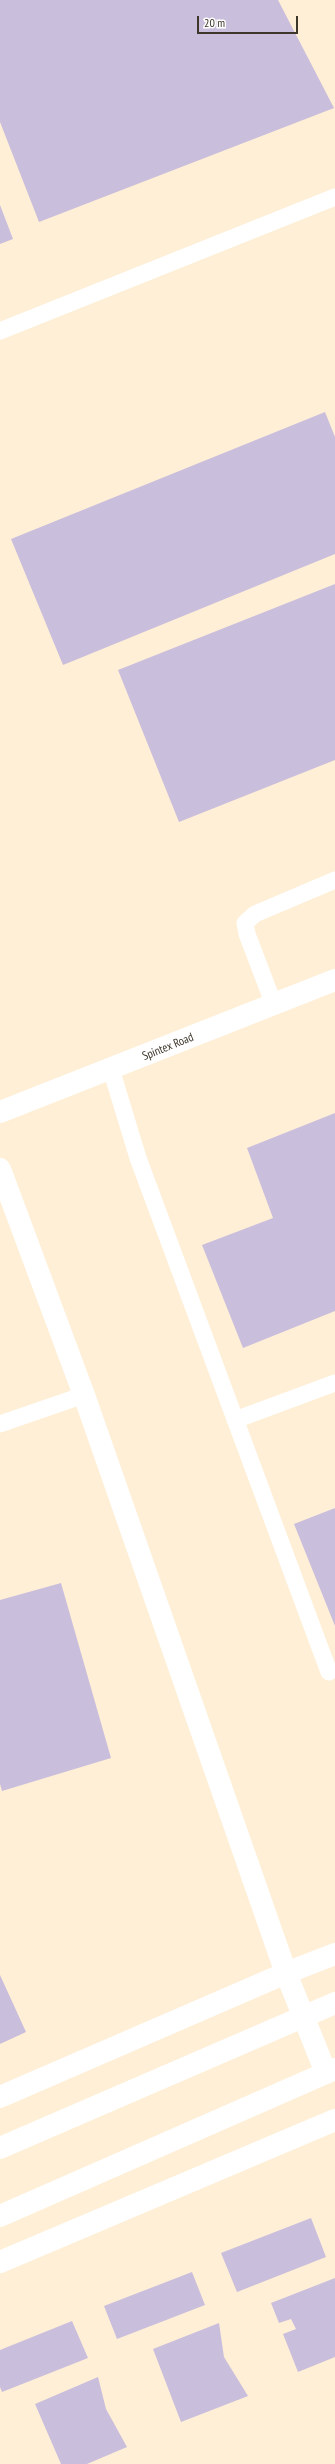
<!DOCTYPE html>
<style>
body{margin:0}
#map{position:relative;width:335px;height:2464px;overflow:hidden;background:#feefd6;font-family:"PT Sans Narrow",sans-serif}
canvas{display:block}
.scale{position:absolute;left:197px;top:16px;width:101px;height:18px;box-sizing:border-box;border:2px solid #3d362a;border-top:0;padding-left:5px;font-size:12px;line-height:14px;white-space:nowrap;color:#3d362a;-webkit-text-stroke:3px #fff;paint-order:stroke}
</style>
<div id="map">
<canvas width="335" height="2464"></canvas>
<div class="scale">20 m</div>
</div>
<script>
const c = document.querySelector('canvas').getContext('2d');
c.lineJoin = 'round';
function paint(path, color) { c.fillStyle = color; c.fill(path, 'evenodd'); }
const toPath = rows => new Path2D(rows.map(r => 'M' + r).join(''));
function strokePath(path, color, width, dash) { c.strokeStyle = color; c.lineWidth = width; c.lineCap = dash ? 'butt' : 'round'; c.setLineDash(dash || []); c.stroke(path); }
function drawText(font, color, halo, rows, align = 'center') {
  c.font = font + ' "PT Sans Narrow",sans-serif'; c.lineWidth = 4; c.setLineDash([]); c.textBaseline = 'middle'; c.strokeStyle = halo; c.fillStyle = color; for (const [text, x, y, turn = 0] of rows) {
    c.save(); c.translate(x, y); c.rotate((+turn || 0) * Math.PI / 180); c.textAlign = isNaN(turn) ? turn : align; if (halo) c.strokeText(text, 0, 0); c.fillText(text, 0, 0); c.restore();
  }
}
paint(toPath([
 [0,0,278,0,334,108,39,222,0,122],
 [0,205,13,239,0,244],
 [325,412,335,437,335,554,63,665,11,539],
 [335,584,335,760,179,822,118,670],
 [335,1113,335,1311,243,1348,202,1245,273,1218,247,1148],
 [335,1508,335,1626,294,1524],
 [61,1583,111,1758,2,1791,0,1784,0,1600],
 [0,1975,26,2032,0,2044],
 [311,2218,326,2257,237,2292,221,2253],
 [192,2272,205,2305,117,2339,104,2306],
 [335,2278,335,2357,298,2372,283,2334,296,2329,291,2319,279,2323,271,2303],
 [72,2321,88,2358,2,2392,0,2387,0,2350],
 [219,2323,224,2357,248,2396,181,2422,153,2349],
 [98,2377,106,2409,127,2447,87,2464,61,2464,35,2404]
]), '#cabedd');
strokePath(toPath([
 [0,331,335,197],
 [274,1005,247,934,245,923,255,914,335,880],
 [111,1069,138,1158,329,1672],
 [235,1420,335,1383],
 [0,1424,84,1395]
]), '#fff', 17);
strokePath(toPath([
 [0,1169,84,1395,286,1973,326,2073],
 [0,2097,286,1973,335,1954],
 [0,2148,335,2003],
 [0,2216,335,2069],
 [0,2262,335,2120]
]), '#fff', 22);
strokePath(toPath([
 [0,1112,335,980]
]), '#fff', 22);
drawText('12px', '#3d362a', '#fff', [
 ["Spintex Road",168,1047,-22]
]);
</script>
